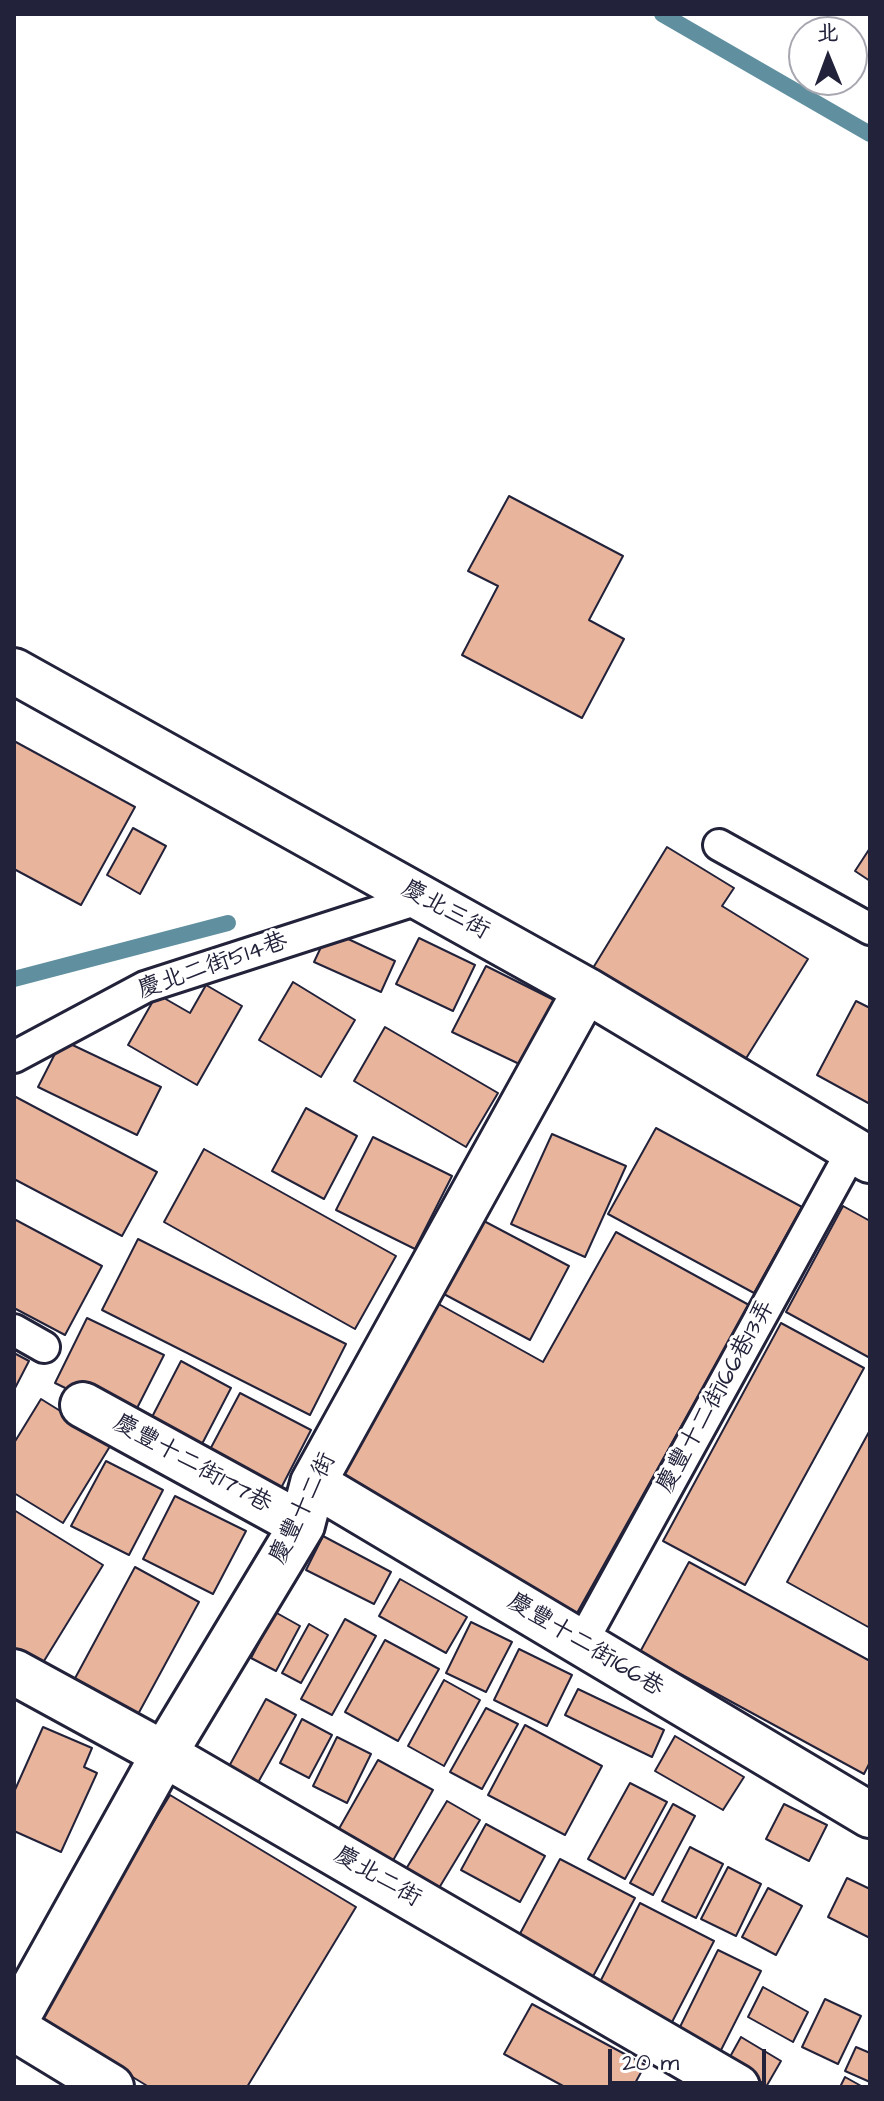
<!DOCTYPE html>
<meta charset="utf-8">
<style>
body{margin:0}
#map{position:relative;width:884px;height:2101px;overflow:hidden;background:#fff;font-family:"Architects Daughter","LXGW WenKai TC",sans-serif}
canvas{display:block}
.frame{position:absolute;inset:0;border:16px solid #22223b;pointer-events:none}
.north{position:absolute;left:788px;top:16px;width:80px;height:80px;box-sizing:border-box;background:#fff;border:2px solid #a7a7b1;border-radius:50%;rotate:359deg;font-size:22px;font-weight:700;line-height:32px;text-align:center;color:#22223b}
.north::after{content:'';display:block;margin:auto;width:28px;height:36px;background:#22223b;clip-path:polygon(50% 0,100% 100%,50% 72%,0 100%)}
.scale{position:absolute;left:608px;top:2049px;width:158px;height:36px;box-sizing:border-box;border:4px solid #22223b;border-top:0;padding-left:10px;font-size:24px;line-height:28px;white-space:nowrap;color:#22223b;-webkit-text-stroke:6px #fff;paint-order:stroke}
</style>
<div id="map">
<canvas width="884" height="2101"></canvas>
<div class="frame"></div>
<div class="north">北</div>
<div class="scale">20 m</div>
</div>
<script>
const c = document.querySelector('canvas').getContext('2d');
c.lineJoin = 'round';
const toPath = rows => new Path2D(rows.map(r => 'M' + r).join(''));
function strokePath(path, color, width, dash) { c.strokeStyle = color; c.lineWidth = width; c.lineCap = dash ? 'butt' : 'round'; c.setLineDash(dash || []); c.stroke(path); }
function paint(path, color) { c.fillStyle = color; c.fill(path, 'evenodd'); }
function drawText(font, color, halo, rows, align = 'center') {
  c.font = font + ' "Architects Daughter","LXGW WenKai TC",sans-serif'; c.lineWidth = 6; c.setLineDash([]); c.textBaseline = 'middle'; c.strokeStyle = halo; c.fillStyle = color; for (const [text, x, y, turn = 0] of rows) {
    c.save(); c.translate(x, y); c.rotate((+turn || 0) * Math.PI / 180); c.textAlign = isNaN(turn) ? turn : align; if (halo) c.strokeText(text, 0, 0); c.fillText(text, 0, 0); c.restore();
  }
}
strokePath(toPath([
 [662,14,870,134],
 [14,979,228,923]
]), '#6090a0', 16);
const building = toPath([
 [509,496,623,556,589,620,624,639,582,718,462,655,498,586,468,571,509,496],
 [14,741,135,807,81,905,14,869,14,741],
 [133,828,166,846,140,894,107,875,133,828],
 [667,847,734,888,722,906,808,959,745,1060,593,968,667,847],
 [870,848,870,881,855,871,870,848],
 [329,930,395,961,381,992,314,962,329,930],
 [419,938,475,965,453,1011,396,984,419,938],
 [486,966,566,1006,534,1071,452,1032,486,966],
 [293,982,355,1020,321,1077,259,1040,293,982],
 [206,985,242,1006,197,1085,128,1045,157,994,190,1013,206,985],
 [856,1001,870,1008,870,1104,817,1075,856,1001],
 [385,1027,498,1093,466,1147,354,1081,385,1027],
 [62,1040,161,1087,137,1135,38,1087,62,1040],
 [14,1096,157,1172,122,1236,14,1179,14,1096],
 [306,1108,357,1136,324,1199,272,1171,306,1108],
 [656,1128,802,1207,754,1293,608,1214,656,1128],
 [552,1134,626,1166,585,1257,511,1224,552,1134],
 [373,1137,452,1176,415,1249,336,1210,373,1137],
 [204,1149,396,1256,355,1329,164,1222,204,1149],
 [843,1206,870,1221,870,1358,786,1312,843,1206],
 [14,1219,102,1266,65,1335,14,1308,14,1219],
 [482,1220,569,1266,530,1340,442,1293,482,1220],
 [616,1232,749,1305,577,1613,335,1480,435,1302,543,1362,616,1232],
 [138,1239,346,1344,310,1415,102,1310,138,1239],
 [87,1318,164,1355,131,1420,55,1383,87,1318],
 [781,1323,864,1368,745,1585,663,1541,781,1323],
 [14,1353,29,1361,14,1390,14,1353],
 [181,1361,231,1388,202,1444,152,1417,181,1361],
 [240,1393,311,1430,278,1494,206,1457,240,1393],
 [41,1399,112,1443,63,1523,14,1493,14,1443,41,1399],
 [870,1430,870,1628,787,1582,870,1430],
 [106,1461,163,1490,129,1555,71,1526,106,1461],
 [175,1496,246,1531,213,1594,143,1559,175,1496],
 [14,1510,103,1565,36,1674,14,1660,14,1510],
 [323,1536,391,1572,374,1604,306,1570,323,1536],
 [689,1562,870,1661,870,1762,864,1774,640,1652,689,1562],
 [135,1567,199,1602,130,1729,66,1695,135,1567],
 [400,1579,467,1617,446,1653,379,1616,400,1579],
 [275,1612,300,1626,276,1671,251,1658,275,1612],
 [345,1619,376,1636,332,1715,301,1699,345,1619],
 [471,1622,512,1642,486,1692,446,1673,471,1622],
 [309,1624,328,1635,301,1683,282,1673,309,1624],
 [385,1640,439,1669,398,1741,345,1712,385,1640],
 [519,1649,572,1675,547,1726,494,1700,519,1649],
 [444,1680,480,1700,444,1766,408,1746,444,1680],
 [578,1689,664,1730,652,1757,565,1715,578,1689],
 [266,1699,296,1715,256,1786,227,1770,266,1699],
 [486,1708,518,1724,482,1789,450,1772,486,1708],
 [302,1719,332,1735,309,1778,280,1763,302,1719],
 [525,1725,602,1766,565,1835,488,1795,525,1725],
 [43,1727,92,1748,84,1767,97,1773,61,1852,14,1831,14,1792,43,1727],
 [675,1736,744,1777,723,1810,655,1771,675,1736],
 [337,1737,371,1754,347,1803,313,1786,337,1737],
 [378,1760,433,1790,391,1864,336,1834,378,1760],
 [630,1783,667,1802,625,1879,588,1859,630,1783],
 [170,1795,356,1907,247,2087,149,2087,34,2017,170,1795],
 [447,1801,480,1820,433,1898,400,1879,447,1801],
 [673,1804,695,1816,653,1895,630,1883,673,1804],
 [784,1804,827,1825,809,1861,766,1839,784,1804],
 [486,1824,545,1856,520,1902,461,1870,486,1824],
 [690,1847,723,1864,696,1918,662,1901,690,1847],
 [560,1859,635,1898,590,1982,515,1943,560,1859],
 [728,1867,761,1884,736,1936,701,1919,728,1867],
 [847,1878,870,1889,870,1938,828,1917,847,1878],
 [768,1888,802,1906,776,1955,742,1937,768,1888],
 [640,1903,714,1941,671,2024,598,1986,640,1903],
 [718,1950,761,1971,717,2058,675,2037,718,1950],
 [763,1987,808,2012,793,2042,748,2017,763,1987],
 [825,1999,861,2016,838,2064,802,2047,825,1999],
 [532,2004,645,2065,633,2087,565,2087,504,2054,532,2004],
 [741,2037,781,2061,766,2087,745,2087,721,2073,741,2037],
 [856,2047,870,2053,870,2082,845,2071,856,2047],
 [845,2077,863,2087,840,2087,845,2077]
]);
paint(building, '#e9b49c');
strokePath(building, '#22223b', 2);
const lane = toPath([
 [719,845,870,929],
 [14,1057,145,987,421,898],
 [14,1330,44,1347],
 [581,1644,853,1149]
]);
const street = toPath([
 [14,671,586,990,870,1160],
 [83,1405,302,1525],
 [313,1483,870,1815],
 [14,1672,164,1754,737,2087],
 [14,2023,164,1754,302,1525,313,1483,586,990],
 [14,2028,111,2087]
]);
strokePath(lane, '#22223b', 36);
strokePath(street, '#22223b', 50);
strokePath(lane, '#fff', 30);
strokePath(street, '#fff', 44);
drawText('24px', '#22223b', '#fff', [
 ["慶北三街",445,911,29],
 ["慶北二街514巷",213,967,-19],
 ["慶豐十二街166巷13弄",717,1397,-61],
 ["慶豐十二街177巷",192,1465,29],
 ["慶豐十二街",304,1509,-64],
 ["慶豐十二街166巷",585,1646,31],
 ["慶北二街",377,1878,30]
]);
</script>
